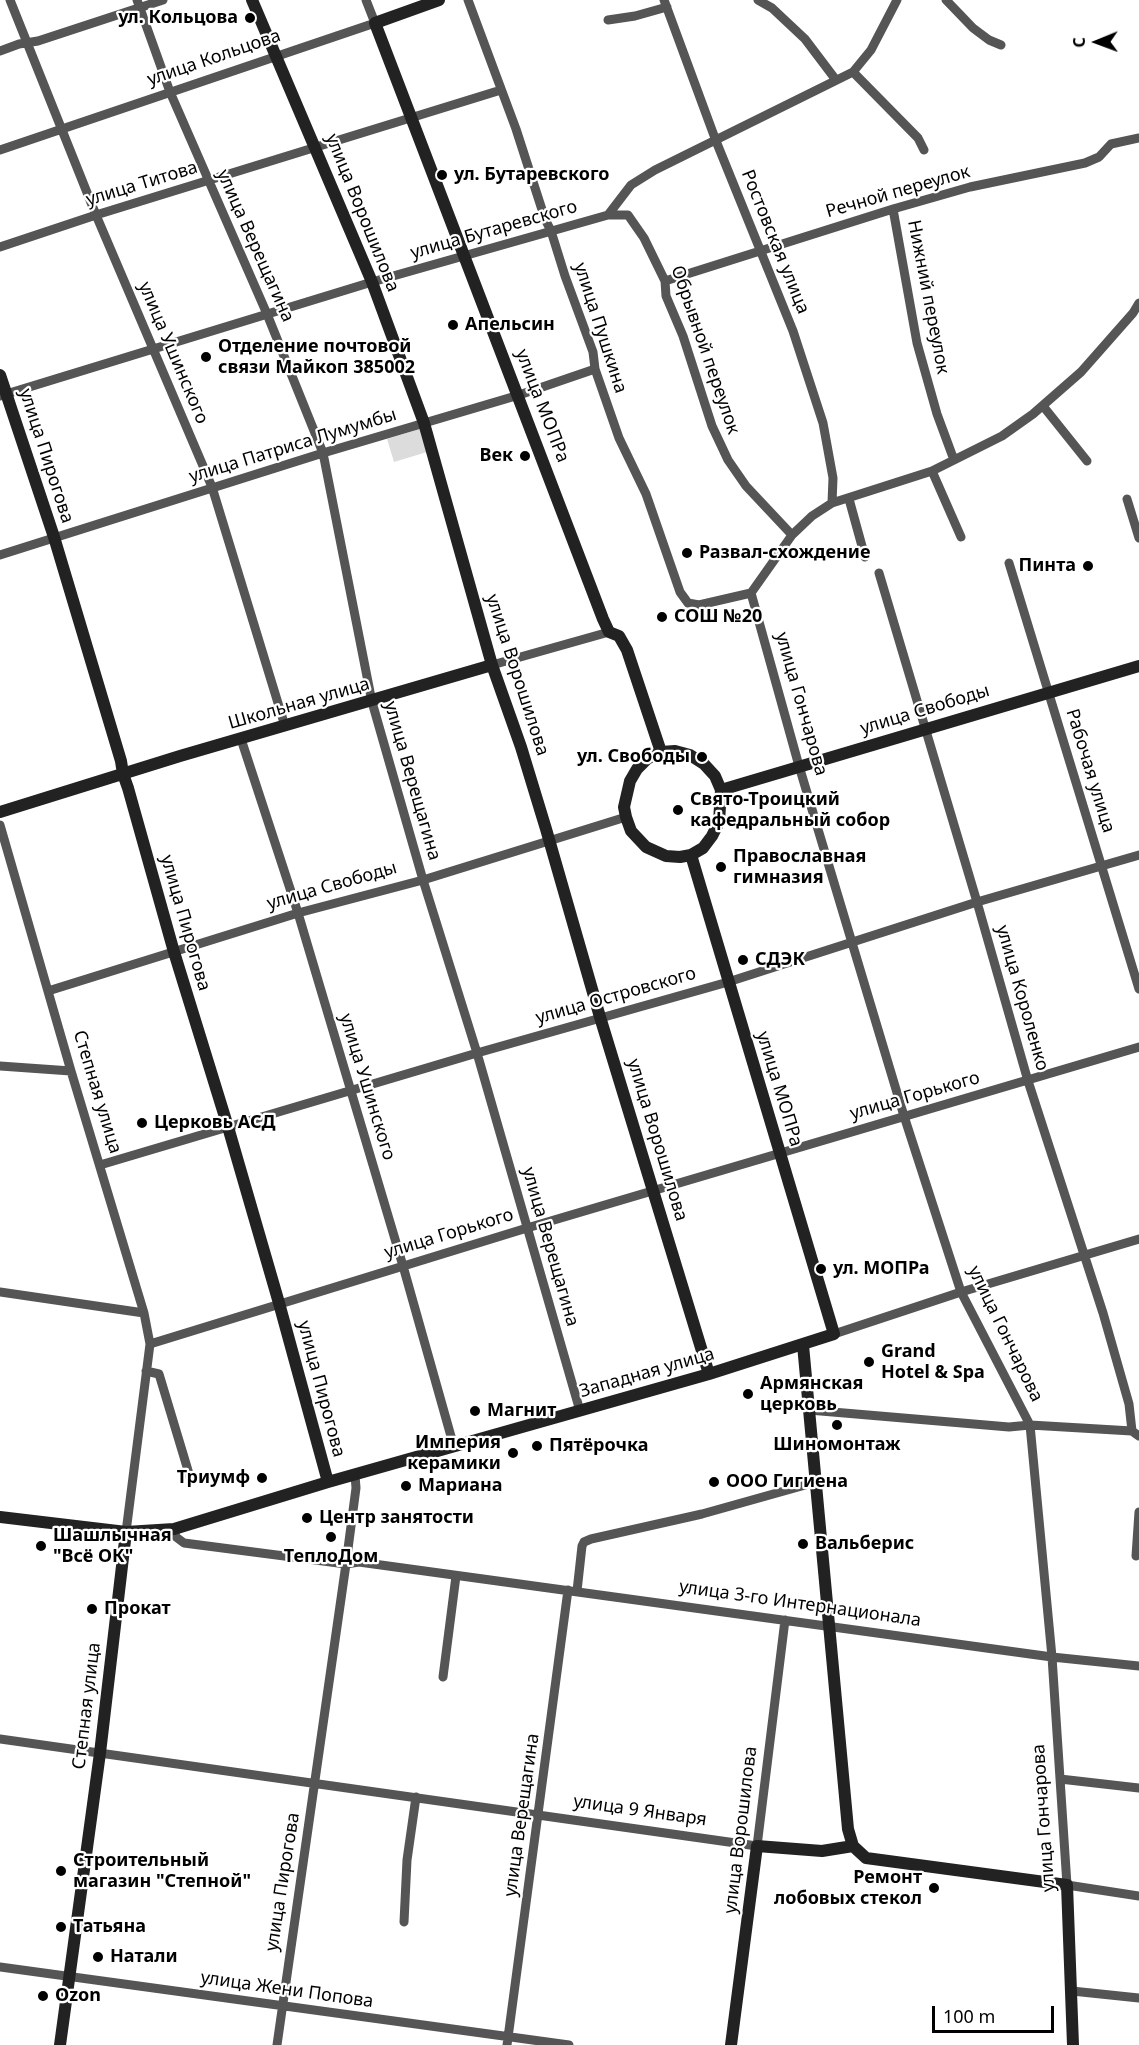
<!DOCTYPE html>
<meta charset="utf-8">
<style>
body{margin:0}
#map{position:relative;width:1139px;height:2045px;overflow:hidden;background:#fff;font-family:"Noto Sans",sans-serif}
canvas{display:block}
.north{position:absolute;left:1067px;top:12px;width:60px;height:60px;-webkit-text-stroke:4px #fff;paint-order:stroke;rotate:269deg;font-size:16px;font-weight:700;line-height:24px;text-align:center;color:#000}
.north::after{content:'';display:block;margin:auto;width:21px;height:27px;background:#000;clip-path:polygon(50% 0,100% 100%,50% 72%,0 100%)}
.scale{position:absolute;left:932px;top:2006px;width:122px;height:27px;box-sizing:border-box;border:3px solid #000;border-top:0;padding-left:8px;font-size:18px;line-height:21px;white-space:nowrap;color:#000;-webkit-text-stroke:4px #fff;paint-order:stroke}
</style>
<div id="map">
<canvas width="1139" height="2045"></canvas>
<div class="north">С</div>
<div class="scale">100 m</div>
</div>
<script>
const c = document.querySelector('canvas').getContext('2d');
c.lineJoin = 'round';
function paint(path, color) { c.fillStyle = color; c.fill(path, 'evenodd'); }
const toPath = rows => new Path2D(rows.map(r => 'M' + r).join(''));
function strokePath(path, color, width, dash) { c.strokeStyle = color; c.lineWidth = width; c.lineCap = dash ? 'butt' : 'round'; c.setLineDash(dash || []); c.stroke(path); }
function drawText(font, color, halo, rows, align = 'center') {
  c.font = font + ' "Noto Sans",sans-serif'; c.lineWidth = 4.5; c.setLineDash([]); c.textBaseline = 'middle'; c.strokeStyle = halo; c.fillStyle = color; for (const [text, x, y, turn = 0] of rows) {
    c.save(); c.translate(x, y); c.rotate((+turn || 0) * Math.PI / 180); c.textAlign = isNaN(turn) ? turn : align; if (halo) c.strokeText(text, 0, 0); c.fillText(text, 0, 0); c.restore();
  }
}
paint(toPath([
 [420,429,427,452,394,462,387,439]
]), '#dcdcdc');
strokePath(toPath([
 [10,0,96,215,212,487,285,726],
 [137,0,170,92,267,314,323,453,372,702,423,880,477,1053,580,1411],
 [468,0,516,129,545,219,551,231,565,276,593,352,595,369,619,438,646,494,680,592,688,603,699,605,751,593],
 [664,0,716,141,793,331,823,423,833,478,832,503],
 [758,0,772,8,805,39,836,80],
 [946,0,973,28,989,40,1001,45],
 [608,20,635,16,667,7],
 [0,51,19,44,38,41,163,0],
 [853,72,918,138,924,150],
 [0,150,375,23,366,0],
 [893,209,917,343,937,414,954,460],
 [608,215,628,215,644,238,665,281,666,296,683,336,712,426,728,460,746,486,792,535],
 [0,247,96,215,501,90],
 [665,281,893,209,970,187,1085,163,1099,157,1111,144,1139,138],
 [0,396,372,282,608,215,631,185,655,170,853,72,871,50,897,0],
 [1043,406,1087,461],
 [932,471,961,537],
 [849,499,865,557],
 [1127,499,1139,538],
 [0,555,323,453,519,395,595,369],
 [1009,563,1139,989],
 [879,573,977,902,1028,1081,1103,1313,1129,1404,1132,1431],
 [751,593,799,766,904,1116,961,1292,1030,1425,1052,1657,1067,1885,1139,1896],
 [751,593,792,535,812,516,832,503,932,471,1002,436,1033,414,1081,372,1133,313,1139,303],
 [492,665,609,632],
 [241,739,298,913,403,1266,454,1447],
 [0,825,71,1071,144,1313,150,1344,126,1532],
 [48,991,298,913,423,880,626,817],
 [0,1066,71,1071],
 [100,1165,477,1053,728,982,977,902,1139,855],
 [0,1292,144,1313],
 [834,1334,961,1292,1139,1239],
 [150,1344,527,1228,1139,1047],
 [146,1371,159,1374,190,1477],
 [809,1410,1009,1427,1030,1425,1132,1431,1139,1436],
 [174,1529,176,1537,184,1543,346,1564,359,1562,1052,1657,1139,1666],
 [1136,1556,1139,1512],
 [577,1591,582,1546,584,1542,591,1539,702,1514,816,1482],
 [443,1677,456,1576],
 [0,1739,757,1846,785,1620],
 [1060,1779,1139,1788],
 [404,1922,407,1860,416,1797],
 [0,1967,569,2045],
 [1072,1991,1139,1998],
 [277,2045,346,1564,356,1488,355,1475],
 [507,2045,568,1590]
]), '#555', 9);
strokePath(toPath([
 [252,0,372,282,424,423,492,665,521,747,546,829,600,1017,709,1374],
 [439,0,375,23,603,619,609,632,619,636,627,650,661,752],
 [0,375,54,537,121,761,123,774,128,788,174,952,228,1127,279,1303,328,1482],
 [675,751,690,755,704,764,715,776,721,790,719,822,712,836,703,848,691,855,680,857,666,856,646,847,631,831,626,817,624,807,630,781,637,769,647,759,661,752,675,751],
 [721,790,1139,666],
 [0,812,180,756,492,665],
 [803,1345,848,1829,853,1846],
 [0,1517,126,1532,174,1529,328,1482,709,1374,834,1334,691,855],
 [853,1846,866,1858,1067,1885,1073,2045],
 [60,2045,100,1753,126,1532],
 [731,2045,757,1846,822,1851,853,1846]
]), '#222', 12);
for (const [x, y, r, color] of [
 [250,18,6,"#000"],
 [442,175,6,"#000"],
 [453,325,6,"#000"],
 [206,357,6,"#000"],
 [525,456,6,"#000"],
 [687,553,6,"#000"],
 [1088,566,6,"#000"],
 [662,617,6,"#000"],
 [702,757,6,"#000"],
 [678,810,6,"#000"],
 [721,867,6,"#000"],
 [743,960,6,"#000"],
 [142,1123,6,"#000"],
 [821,1269,6,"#000"],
 [869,1362,6,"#000"],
 [748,1394,6,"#000"],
 [475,1411,6,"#000"],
 [837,1425,6,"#000"],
 [537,1446,6,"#000"],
 [513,1453,6,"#000"],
 [262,1478,6,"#000"],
 [714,1482,6,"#000"],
 [406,1486,6,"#000"],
 [307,1518,6,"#000"],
 [331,1537,6,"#000"],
 [803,1544,6,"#000"],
 [41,1546,6,"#000"],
 [92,1609,6,"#000"],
 [61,1871,6,"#000"],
 [934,1888,6,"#000"],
 [61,1927,6,"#000"],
 [98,1957,6,"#000"],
 [43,1996,6,"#000"]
]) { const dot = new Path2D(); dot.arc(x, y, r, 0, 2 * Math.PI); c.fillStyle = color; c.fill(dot); strokePath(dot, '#fff', 2); }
drawText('bold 18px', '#000', '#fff', [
 ["ул. Кольцова",238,18,"right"],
 ["ул. Бутаревского",454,175],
 ["Апельсин",465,325],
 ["Отделение почтовой",218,347],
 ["связи Майкоп 385002",218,368],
 ["Век",513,456,"right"],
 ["Развал-схождение",699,553],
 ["Пинта",1076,566,"right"],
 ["СОШ №20",674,617],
 ["ул. Свободы",690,757,"right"],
 ["Свято-Троицкий",690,800],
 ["кафедральный собор",690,821],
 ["Православная",733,857],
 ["гимназия",733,878],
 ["СДЭК",755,960],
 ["Церковь АСД",154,1123],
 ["ул. МОПРа",833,1269],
 ["Grand",881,1352],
 ["Hotel & Spa",881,1373],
 ["Армянская",760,1384],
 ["церковь",760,1405],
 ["Магнит",487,1411],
 ["Империя",501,1443,"right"],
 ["керамики",501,1464,"right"],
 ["Шиномонтаж",837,1445,"center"],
 ["Пятёрочка",549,1446],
 ["Триумф",250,1478,"right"],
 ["ООО Гигиена",726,1482],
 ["Мариана",418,1486],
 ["Центр занятости",319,1518],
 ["Шашлычная",53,1536],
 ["\"Всё ОК\"",53,1557],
 ["Вальберис",815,1544],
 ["ТеплоДом",331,1557,"center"],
 ["Прокат",104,1609],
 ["Строительный",73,1861],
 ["магазин \"Степной\"",73,1882],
 ["Ремонт",922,1878,"right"],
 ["лобовых стекол",922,1899,"right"],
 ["Татьяна",73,1927],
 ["Натали",110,1957],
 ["Ozon",55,1996]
], 'left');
drawText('18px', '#000', '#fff', [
 ["улица Кольцова",214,58,-19],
 ["улица Титова",142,184,-17],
 ["Речной переулок",898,192,-16],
 ["улица Ворошилова",362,213,68],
 ["улица Бутаревского",494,230,-16],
 ["Ростовская улица",775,242,68],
 ["улица Верещагина",255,246,66],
 ["Нижний переулок",928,297,79],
 ["улица Пушкина",600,328,72],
 ["Обрывной переулок",705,350,71],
 ["улица Ушинского",173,353,67],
 ["улица МОПРа",542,406,69],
 ["улица Патриса Лумумбы",293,446,-17],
 ["улица Пирогова",46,456,72],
 ["улица Ворошилова",517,675,72],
 ["Школьная улица",299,704,-16],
 ["улица Гончарова",801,704,74],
 ["улица Свободы",925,710,-17],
 ["Рабочая улица",1090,771,73],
 ["улица Верещагина",412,781,74],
 ["улица Свободы",332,886,-16],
 ["улица Пирогова",185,923,74],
 ["улица Островского",616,996,-16],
 ["улица Короленко",1022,998,74],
 ["улица Ушинского",367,1087,73],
 ["улица МОПРа",779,1089,73],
 ["Степная улица",97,1092,73],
 ["улица Горького",915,1096,-16],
 ["улица Ворошилова",657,1140,73],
 ["улица Горького",449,1234,-17],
 ["улица Верещагина",550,1247,74],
 ["улица Гончарова",1005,1334,64],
 ["Западная улица",647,1373,-16],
 ["улица Пирогова",321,1389,75],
 ["улица 3-го Интернационала",800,1604,8],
 ["Степная улица",87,1706,-83],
 ["улица 9 Января",640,1811,8],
 ["улица Верещагина",522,1815,-82],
 ["улица Гончарова",1044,1818,-94],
 ["улица Ворошилова",741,1830,-83],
 ["улица Пирогова",283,1882,-81],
 ["улица Жени Попова",287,1990,8]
]);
</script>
